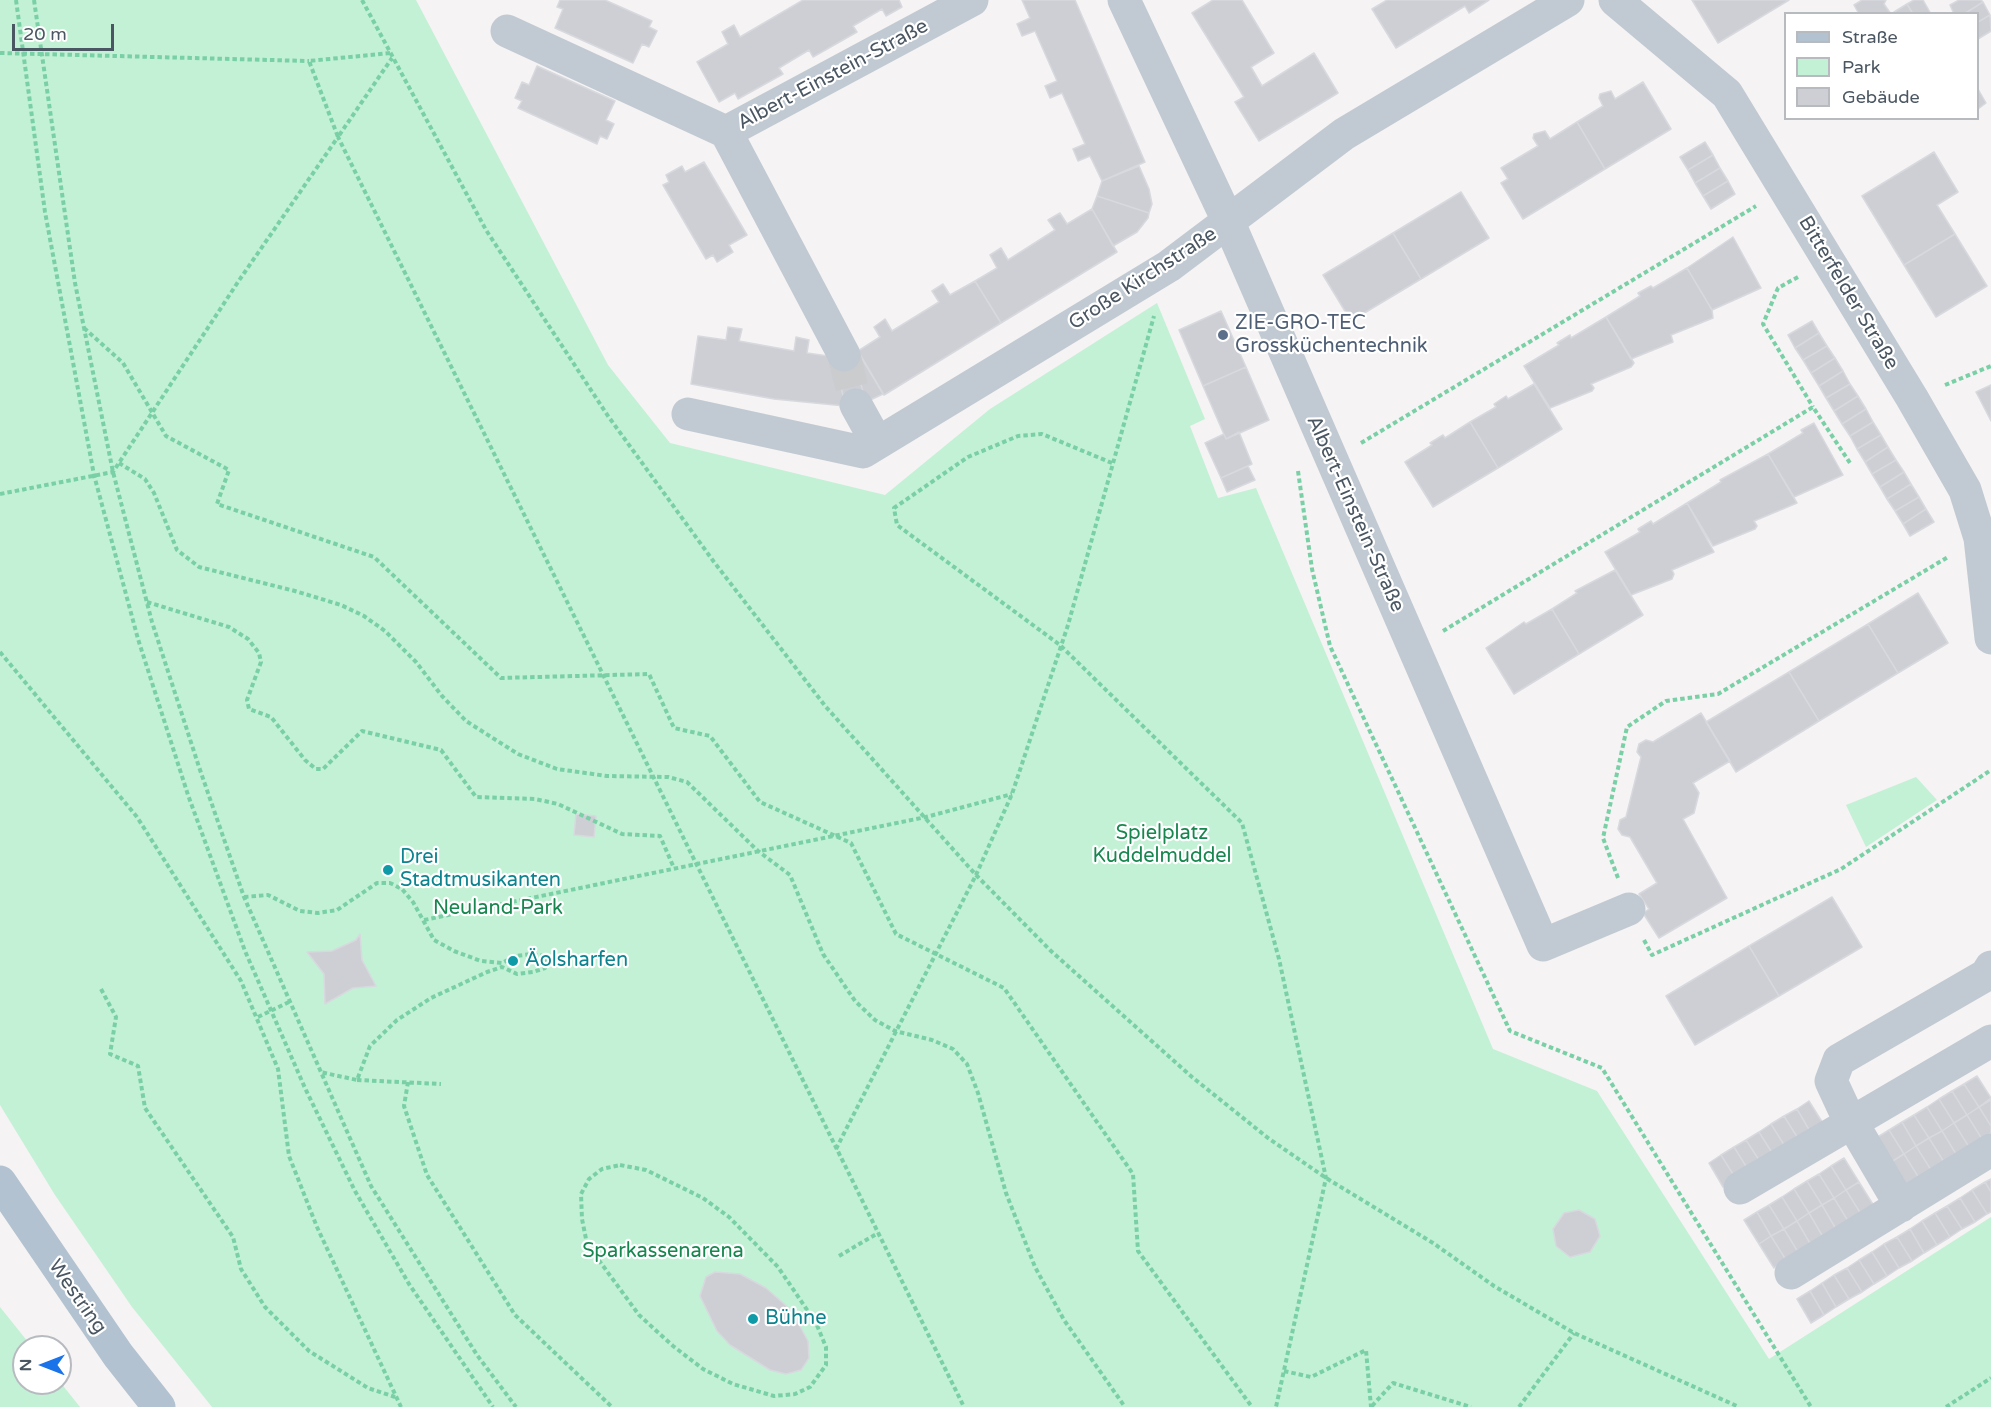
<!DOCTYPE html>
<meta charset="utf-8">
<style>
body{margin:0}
#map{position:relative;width:1991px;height:1407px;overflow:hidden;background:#f5f3f3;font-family:"Varela Round",sans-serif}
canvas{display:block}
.legend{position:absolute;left:1784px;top:12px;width:195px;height:108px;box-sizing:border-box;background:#fff;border:2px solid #b7bbc0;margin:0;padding:8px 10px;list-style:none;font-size:18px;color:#4a5661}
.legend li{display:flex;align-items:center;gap:12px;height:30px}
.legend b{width:30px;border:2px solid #b7bbc0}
.north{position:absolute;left:12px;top:1335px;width:60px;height:60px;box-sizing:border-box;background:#fff;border:2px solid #b7bbc0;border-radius:50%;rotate:270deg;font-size:16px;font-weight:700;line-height:24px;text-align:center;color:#4a5661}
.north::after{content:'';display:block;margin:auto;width:21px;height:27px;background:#1a73e8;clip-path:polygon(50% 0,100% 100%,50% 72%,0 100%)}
.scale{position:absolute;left:12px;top:24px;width:102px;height:27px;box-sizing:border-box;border:3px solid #4a5661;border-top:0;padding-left:8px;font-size:18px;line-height:21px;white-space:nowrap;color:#4a5661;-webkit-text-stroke:4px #fff;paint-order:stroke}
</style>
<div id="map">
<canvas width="1991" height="1407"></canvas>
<ul class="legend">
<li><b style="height:8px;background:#b3c2d1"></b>Straße</li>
<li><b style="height:16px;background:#c3f1d5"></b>Park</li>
<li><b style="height:16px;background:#cdcfd5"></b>Gebäude</li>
</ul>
<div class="north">N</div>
<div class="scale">20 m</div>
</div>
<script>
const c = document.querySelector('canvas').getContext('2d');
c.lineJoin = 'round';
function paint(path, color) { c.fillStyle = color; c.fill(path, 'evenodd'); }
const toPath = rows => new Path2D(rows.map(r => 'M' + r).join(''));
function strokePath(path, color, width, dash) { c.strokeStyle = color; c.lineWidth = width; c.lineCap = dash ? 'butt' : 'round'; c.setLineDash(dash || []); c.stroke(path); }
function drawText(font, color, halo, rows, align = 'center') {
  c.font = font + ' "Varela Round",sans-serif'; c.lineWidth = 4.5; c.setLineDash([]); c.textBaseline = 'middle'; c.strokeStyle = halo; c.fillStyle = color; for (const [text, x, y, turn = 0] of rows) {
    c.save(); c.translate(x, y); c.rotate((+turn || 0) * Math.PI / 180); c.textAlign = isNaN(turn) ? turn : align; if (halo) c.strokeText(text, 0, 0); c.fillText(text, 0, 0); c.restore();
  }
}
paint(toPath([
 [0,0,416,0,608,365,670,443,885,495,990,409,1157,303,1205,419,1190,426,1218,498,1256,488,1493,1049,1597,1091,1769,1359,1991,1217,1991,1407,212,1407,132,1307,55,1195,0,1105],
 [1916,777,1937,800,1866,847,1846,805],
 [0,1307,32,1347,24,1347,24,1383,60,1382,80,1407,0,1407]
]), '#c3f1d5');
const building = toPath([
 [560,0,605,0,652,21,649,27,657,31,649,47,642,44,633,63,555,28,563,9,557,7,560,0],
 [803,0,899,0,902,7,886,16,882,9,853,26,857,32,813,57,809,50,779,68,783,74,738,99,735,93,719,102,697,62,728,44,722,32,734,25,740,37,803,0],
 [1022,0,1075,0,1145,162,1102,181,1090,156,1078,161,1073,149,1085,144,1062,93,1050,98,1045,86,1057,81,1035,31,1022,36,1017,24,1030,18,1022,0],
 [1213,0,1242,0,1274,53,1251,67,1262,86,1314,53,1338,93,1259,141,1235,102,1244,97,1192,13,1213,0],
 [1387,0,1489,0,1469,13,1465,6,1396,48,1372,9,1387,0],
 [1692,0,1789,0,1718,43,1692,0],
 [1862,0,1886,0,1884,4,1891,14,1859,14,1854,5,1862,0],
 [1914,0,1923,0,1931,14,1913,14,1907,4,1914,0],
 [1959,0,1981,0,1983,2,1964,14,1954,14,1950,5,1959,0],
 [1983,2,1990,15,1978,22,1978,14,1964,14,1983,2],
 [1907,4,1913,14,1895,14,1894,12,1907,4],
 [1990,15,1991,31,1978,39,1978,22,1990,15],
 [537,66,615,101,606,120,614,124,607,139,600,136,597,144,518,108,522,101,515,98,522,82,529,85,537,66],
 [1643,82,1671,129,1605,169,1577,122,1603,106,1599,98,1600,94,1611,91,1615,99,1643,82],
 [1978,89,1986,103,1978,109,1978,89],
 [1577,122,1605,169,1523,219,1501,183,1508,179,1501,168,1538,146,1533,138,1534,134,1545,131,1550,139,1577,122],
 [1705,142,1713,155,1688,170,1680,157,1705,142],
 [1934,152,1958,192,1937,205,1955,234,1904,265,1862,196,1934,152],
 [1713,155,1720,168,1695,183,1688,170,1713,155],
 [704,162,747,235,729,245,733,252,717,262,713,255,706,259,663,185,669,182,666,175,682,166,685,172,704,162],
 [1139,166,1149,189,1152,204,1149,213,1097,196,1102,181,1139,166],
 [1720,168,1728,181,1703,196,1695,183,1720,168],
 [1728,181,1735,194,1711,209,1703,196,1728,181],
 [1461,192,1489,238,1421,279,1393,233,1461,192],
 [1097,196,1149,213,1148,218,1137,232,1113,246,1092,209,1097,196],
 [1092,209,1117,252,1001,323,975,281,997,268,990,255,1001,248,1008,260,1055,230,1048,220,1060,213,1067,224,1092,209],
 [1393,233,1421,279,1351,321,1323,275,1393,233],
 [1955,234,1987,286,1936,317,1904,265,1955,234],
 [1733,237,1761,288,1712,310,1687,268,1733,237],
 [1687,268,1712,310,1713,318,1671,335,1673,342,1631,359,1606,317,1640,296,1638,293,1651,286,1653,288,1687,268],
 [975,281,1001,323,884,395,858,351,880,337,874,327,885,319,892,331,939,302,932,291,943,284,950,295,975,281],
 [1221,311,1246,367,1203,386,1179,330,1221,311],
 [1606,317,1634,363,1631,367,1591,384,1594,388,1592,391,1550,408,1524,366,1559,345,1557,343,1570,335,1571,338,1606,317],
 [1812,321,1819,333,1795,348,1788,335,1812,321],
 [728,327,742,329,739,341,794,351,796,337,809,340,807,353,835,357,845,406,774,399,691,384,698,336,726,340,728,327],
 [1819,333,1827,346,1803,360,1795,348,1819,333],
 [1827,346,1835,358,1811,373,1803,360,1827,346],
 [858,352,883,394,866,402,852,353,858,352],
 [852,353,866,402,845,406,835,357,852,353],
 [1835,358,1843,371,1819,386,1811,373,1835,358],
 [1246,367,1269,420,1226,439,1203,386,1246,367],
 [1843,371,1850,384,1826,398,1819,386,1843,371],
 [1534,384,1562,429,1498,468,1470,422,1496,407,1494,404,1506,396,1508,399,1534,384],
 [1850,384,1858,396,1834,411,1826,398,1850,384],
 [1991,385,1991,421,1976,392,1991,385],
 [1858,396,1866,409,1842,424,1834,411,1858,396],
 [1866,409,1873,422,1850,436,1842,424,1866,409],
 [1470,422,1498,468,1433,507,1405,462,1432,445,1430,443,1443,435,1445,438,1470,422],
 [1873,422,1881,435,1857,449,1850,436,1873,422],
 [1814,423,1843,475,1794,497,1768,454,1803,433,1801,430,1814,423],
 [1239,432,1252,464,1221,478,1205,443,1224,434,1226,439,1239,432],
 [1881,435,1888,447,1865,462,1857,449,1881,435],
 [1888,447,1896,460,1872,474,1865,462,1888,447],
 [1768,454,1797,503,1754,521,1757,526,1755,529,1713,546,1687,503,1721,482,1720,480,1768,454],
 [1896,460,1904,472,1880,487,1872,474,1896,460],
 [1248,466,1255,480,1227,492,1221,478,1248,466],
 [1904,472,1911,484,1887,499,1880,487,1904,472],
 [1911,484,1919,497,1895,511,1887,499,1911,484],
 [1919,497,1926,509,1903,524,1895,511,1919,497],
 [1687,503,1714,552,1672,570,1674,574,1672,579,1631,595,1605,552,1640,532,1638,529,1651,521,1653,524,1687,503],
 [1926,509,1934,522,1910,536,1903,524,1926,509],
 [1615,570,1643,615,1579,654,1552,609,1577,593,1575,591,1615,570],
 [1918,593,1948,643,1898,673,1868,624,1918,593],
 [1552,609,1579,654,1514,694,1486,648,1524,622,1526,624,1552,609],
 [1868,624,1898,673,1819,721,1789,672,1868,624],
 [1789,672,1819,721,1736,772,1706,722,1789,672],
 [1701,713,1730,761,1693,783,1699,793,1694,813,1683,819,1727,898,1659,938,1643,913,1649,909,1639,894,1657,883,1630,837,1622,835,1618,829,1620,820,1626,817,1641,757,1637,752,1639,744,1646,740,1653,742,1701,713],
 [576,814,596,816,594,837,574,835,576,814],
 [1832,897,1862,947,1779,996,1749,946,1832,897],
 [360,934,362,960,376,986,353,988,325,1004,324,974,307,952,332,951,356,940,360,934],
 [1749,946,1779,996,1695,1045,1666,996,1749,946],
 [1977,1076,1991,1098,1979,1107,1964,1084,1977,1076],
 [1964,1084,1979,1107,1967,1115,1952,1091,1964,1084],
 [1952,1091,1967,1115,1954,1123,1939,1099,1952,1091],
 [1939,1099,1954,1123,1942,1131,1927,1107,1939,1099],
 [1991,1100,1991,1126,1979,1107,1991,1100],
 [1809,1101,1824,1125,1811,1133,1797,1109,1809,1101],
 [1927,1107,1942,1131,1929,1138,1914,1115,1927,1107],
 [1979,1107,1991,1126,1991,1133,1982,1139,1967,1115,1979,1107],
 [1797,1109,1811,1133,1799,1140,1784,1116,1797,1109],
 [1914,1115,1929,1138,1916,1146,1902,1122,1914,1115],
 [1967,1115,1982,1139,1969,1147,1954,1123,1967,1115],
 [1784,1116,1799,1140,1786,1148,1771,1124,1784,1116],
 [1902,1122,1916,1146,1904,1154,1889,1130,1902,1122],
 [1954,1123,1969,1147,1956,1154,1942,1131,1954,1123],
 [1771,1124,1786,1148,1774,1156,1759,1132,1771,1124],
 [1889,1130,1904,1154,1891,1162,1876,1138,1889,1130],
 [1942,1131,1956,1154,1944,1162,1929,1138,1942,1131],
 [1759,1132,1774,1156,1761,1163,1746,1140,1759,1132],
 [1929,1138,1944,1162,1931,1170,1916,1146,1929,1138],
 [1746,1140,1761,1163,1749,1171,1734,1147,1746,1140],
 [1916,1146,1931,1170,1919,1178,1904,1154,1916,1146],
 [1734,1147,1749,1171,1736,1179,1721,1155,1734,1147],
 [1904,1154,1919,1178,1906,1185,1891,1162,1904,1154],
 [1721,1155,1736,1179,1723,1187,1709,1163,1721,1155],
 [1844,1158,1859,1182,1846,1190,1831,1166,1844,1158],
 [1831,1166,1846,1190,1834,1198,1819,1174,1831,1166],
 [1819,1174,1834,1198,1822,1205,1807,1181,1819,1174],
 [1991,1179,1991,1192,1985,1182,1991,1179],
 [1807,1181,1822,1205,1809,1213,1794,1189,1807,1181],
 [1859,1182,1874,1206,1861,1214,1846,1190,1859,1182],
 [1985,1182,1991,1192,1991,1212,1987,1214,1972,1190,1985,1182],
 [1794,1189,1809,1213,1797,1221,1782,1197,1794,1189],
 [1846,1190,1861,1214,1848,1221,1834,1198,1846,1190],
 [1972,1190,1987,1214,1975,1222,1960,1198,1972,1190],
 [1782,1197,1797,1221,1784,1229,1769,1205,1782,1197],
 [1834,1198,1848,1221,1836,1229,1822,1205,1834,1198],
 [1960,1198,1975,1222,1962,1229,1947,1206,1960,1198],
 [1769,1205,1784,1229,1771,1236,1757,1212,1769,1205],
 [1822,1205,1836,1229,1823,1237,1809,1213,1822,1205],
 [1947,1206,1962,1229,1950,1237,1935,1213,1947,1206],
 [1579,1210,1595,1219,1600,1236,1590,1252,1570,1257,1556,1246,1553,1229,1564,1213,1579,1210],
 [1757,1212,1771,1236,1759,1244,1744,1220,1757,1212],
 [1809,1213,1823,1237,1811,1245,1797,1221,1809,1213],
 [1935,1213,1950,1237,1937,1245,1922,1221,1935,1213],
 [1797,1221,1811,1245,1798,1252,1784,1229,1797,1221],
 [1922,1221,1937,1245,1924,1253,1910,1229,1922,1221],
 [1784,1229,1798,1252,1786,1260,1771,1236,1784,1229],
 [1910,1229,1924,1253,1912,1261,1897,1237,1910,1229],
 [1771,1236,1786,1260,1774,1268,1759,1244,1771,1236],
 [1897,1237,1912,1261,1899,1268,1884,1244,1897,1237],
 [1884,1244,1899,1268,1887,1276,1872,1252,1884,1244],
 [1872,1252,1887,1276,1874,1284,1859,1260,1872,1252],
 [1859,1260,1874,1284,1862,1292,1847,1268,1859,1260],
 [1847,1268,1862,1292,1849,1299,1834,1275,1847,1268],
 [715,1272,740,1274,766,1288,791,1310,808,1341,809,1358,801,1370,786,1374,770,1370,730,1345,717,1331,700,1296,706,1277,715,1272],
 [1834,1275,1849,1299,1836,1307,1822,1283,1834,1275],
 [1822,1283,1836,1307,1824,1315,1810,1291,1822,1283],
 [1810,1291,1824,1315,1811,1323,1797,1299,1810,1291]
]);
paint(building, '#cdcfd5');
strokePath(building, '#d7d9de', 1.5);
strokePath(toPath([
 [844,355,856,405]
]), '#caccce', 33, [33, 16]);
strokePath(toPath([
 [16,0,45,212,94,475,138,639,188,795,245,951,305,1088,355,1191,409,1284,493,1407],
 [34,0,75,283,113,472,152,622,199,767,244,897,371,1186,477,1355,516,1407],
 [362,0,486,230,608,416,714,562,826,707,976,875,1051,951,1192,1077,1268,1138,1326,1178,1433,1243,1494,1286,1574,1333,1739,1407],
 [0,53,309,61],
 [390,53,309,61,338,137,392,58],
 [1798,277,1778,288,1763,324,1813,407],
 [84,328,123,363,166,436,229,470,217,504,374,557,501,678,649,674,674,728,710,736,760,802,851,843,896,934,1004,988,1133,1174,1138,1251,1252,1407],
 [1945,385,1991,366],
 [1361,443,1756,206],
 [119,463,145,479,154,493,177,550,199,567,295,591,341,605,364,616,385,631,416,662,442,696,466,721,518,754,557,769,607,776,668,777,687,782,758,851,790,875,823,954,855,1001,875,1020,895,1031,932,1040,953,1049,967,1064,978,1093,1006,1193,1035,1267,1064,1320,1125,1407],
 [1112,463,1042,434,1018,436,968,457,894,508,897,525,1060,645,1242,823,1279,959,1326,1178,1276,1407],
 [1298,471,1312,569,1330,646,1510,1031,1602,1068,1811,1407],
 [0,494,113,472,240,279,338,137,964,1407],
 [147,602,229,627,248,639,259,653,261,662,247,700,249,709,271,717,305,760,316,769,323,769,362,731,441,750,476,797,535,799,558,804,622,834,660,836,674,868],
 [1443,631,1813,407,1850,463],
 [0,652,137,817,241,981,278,1069,289,1156,317,1227,401,1407],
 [1618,878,1603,838,1627,727,1666,701,1718,694,1948,557],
 [244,897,268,895,300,911,318,913,337,910,377,883,390,883,402,889,413,902,434,940,454,951,481,961,502,963,516,956,532,954,544,956,547,962,545,968,533,972,517,974,502,967,487,972,431,998,397,1020,370,1046,357,1080,320,1072],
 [424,920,926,817,1012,794],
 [1644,940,1652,955,1841,869,1991,770],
 [101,989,116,1017,110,1054,138,1066,145,1108,233,1237,241,1269,265,1307,309,1351,368,1388,395,1397],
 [258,1017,289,1002],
 [357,1080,441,1084],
 [408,1082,404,1106,427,1175,515,1315,612,1407],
 [836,1149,976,875,1012,794,1068,625,1154,316],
 [620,1165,646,1170,703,1198,729,1217,778,1267,816,1323,826,1347,826,1365,810,1387,795,1394,774,1396,733,1384,703,1369,673,1346,639,1315,587,1244,582,1219,581,1194,589,1179,602,1169,620,1165],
 [839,1256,878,1233],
 [1284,1371,1311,1377,1366,1350,1371,1407],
 [1372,1406,1393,1383,1471,1407],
 [1519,1407,1574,1333],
 [1946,1407,1991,1378]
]), '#7ad0a6', 4, [4.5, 3]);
strokePath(toPath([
 [1124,0,1229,223,1543,945,1629,909],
 [1615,0,1727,94,1912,398,1965,490,1980,538,1991,638],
 [507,31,726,132],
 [844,355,726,132,972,0],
 [856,405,877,443],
 [688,414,863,452,1169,266,1344,134,1568,0],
 [1740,1188,1991,1041],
 [1901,1206,1844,1109,1831,1081,1839,1060,1986,975,1991,967],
 [1791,1273,1991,1150]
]), '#c1cad2', 33);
strokePath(toPath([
 [0,1182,118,1355,159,1407]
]), '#b3c2d1', 33);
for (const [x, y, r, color] of [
 [1223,335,6,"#5c6f8a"],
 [388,870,6,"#0f9aa8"],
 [513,961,6,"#0f9aa8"],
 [753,1319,6,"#0f9aa8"]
]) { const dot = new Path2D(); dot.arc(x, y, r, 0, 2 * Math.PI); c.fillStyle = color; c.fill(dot); strokePath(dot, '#fff', 2); }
drawText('20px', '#4a5661', '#fff', [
 ["Albert-Einstein-Straße",833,75,-28],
 ["Große Kirchstraße",1143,279,-33],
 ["Bitterfelder Straße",1848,293,59],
 ["Albert-Einstein-Straße",1355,514,66],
 ["Westring",77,1297,55]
]);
drawText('20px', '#4e5e75', '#fff', [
 ["ZIE-GRO-TEC",1235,324],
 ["Grossküchentechnik",1235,347]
], 'left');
drawText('20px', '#17864f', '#fff', [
 ["Spielplatz",1162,834],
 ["Kuddelmuddel",1162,857],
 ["Neuland-Park",498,909],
 ["Sparkassenarena",663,1252]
]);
drawText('20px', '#0d838f', '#fff', [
 ["Drei",400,858],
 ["Stadtmusikanten",400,881],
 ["Äolsharfen",525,961],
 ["Bühne",765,1319]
], 'left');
</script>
